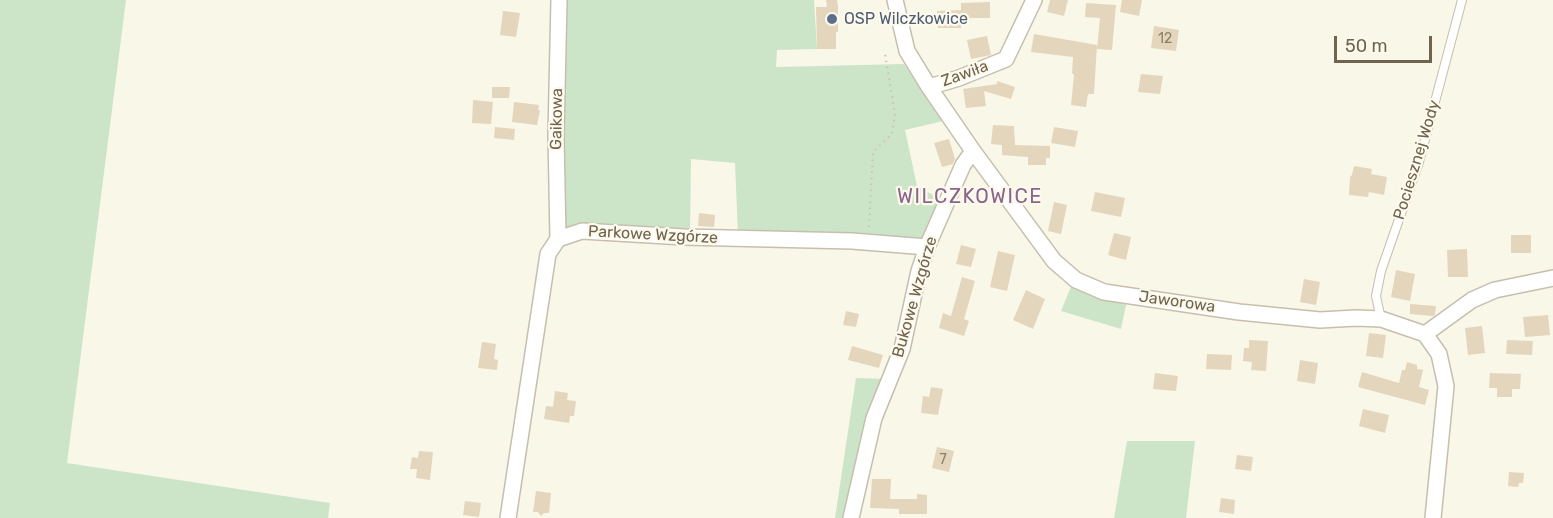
<!DOCTYPE html>
<meta charset="utf-8">
<style>
body{margin:0}
#map{position:relative;width:1553px;height:518px;overflow:hidden;background:#f9f7e8;font-family:Rubik,sans-serif}
canvas{display:block}
.scale{position:absolute;left:1334px;top:36px;width:98px;height:27px;box-sizing:border-box;border:3px solid #70634f;border-top:0;padding-left:8px;font-size:18px;line-height:21px;white-space:nowrap;color:#70634f;-webkit-text-stroke:4px #fdfaed;paint-order:stroke}
</style>
<div id="map">
<canvas width="1553" height="518"></canvas>
<div class="scale">50 m</div>
</div>
<script>
const c = document.querySelector('canvas').getContext('2d');
c.lineJoin = 'round';
function paint(path, color) { c.fillStyle = color; c.fill(path, 'evenodd'); }
const toPath = rows => new Path2D(rows.map(r => 'M' + r).join(''));
function strokePath(path, color, width, dash) { c.strokeStyle = color; c.lineWidth = width; c.lineCap = dash ? 'butt' : 'round'; c.setLineDash(dash || []); c.stroke(path); }
function drawText(font, color, halo, rows, align = 'center') {
  c.font = font + ' Rubik,sans-serif'; c.lineWidth = 4.5; c.setLineDash([]); c.textBaseline = 'middle'; c.strokeStyle = halo; c.fillStyle = color; for (const [text, x, y, turn = 0] of rows) {
    c.save(); c.translate(x, y); c.rotate((+turn || 0) * Math.PI / 180); c.textAlign = isNaN(turn) ? turn : align; if (halo) c.strokeText(text, 0, 0); c.fillText(text, 0, 0); c.restore();
  }
}
paint(toPath([
 [0,0,126,0,67,463,330,503,328,518,0,518],
 [564,0,814,0,817,49,777,50,776,67,904,64,943,121,905,130,917,186,944,201,922,239,738,234,735,163,691,159,690,233,611,228,564,228,561,122,565,100,563,85],
 [1072,284,1091,296,1127,300,1121,329,1061,311],
 [856,378,885,379,845,518,835,518],
 [1127,441,1195,441,1186,518,1114,518]
]), '#cce5c8');
paint(toPath([
 [826,0,837,0,838,6,838,32,836,32,836,49,817,49,816,7,827,7],
 [1050,0,1068,0,1064,16,1047,12],
 [1122,0,1142,0,1139,16,1120,12],
 [990,2,990,18,961,18,961,28,938,28,937,11,961,10,961,3],
 [1086,3,1116,5,1112,50,1097,49,1100,18,1085,17],
 [503,11,520,13,516,37,500,35],
 [1154,26,1179,30,1176,51,1151,48],
 [1034,34,1097,45,1094,94,1088,94,1086,107,1071,105,1074,75,1072,73,1073,57,1031,52],
 [987,36,991,55,971,59,967,40],
 [1141,74,1163,76,1160,94,1138,92],
 [997,81,1015,87,1011,99,984,91,986,106,966,108,963,89,997,84],
 [492,87,510,87,509,98,492,98],
 [473,100,493,102,491,124,472,123],
 [514,102,539,105,538,110,540,110,537,125,512,122],
 [993,125,1014,126,1015,145,1050,146,1050,158,1046,158,1046,165,1028,165,1028,157,1002,155,1002,145,991,144],
 [495,127,515,129,514,140,494,138],
 [1054,127,1078,131,1075,147,1051,143],
 [949,139,955,159,953,164,942,167,934,143],
 [1354,166,1372,169,1371,174,1387,177,1384,195,1369,192,1368,197,1349,195,1350,177,1352,175],
 [1095,192,1125,198,1121,217,1091,211],
 [1054,202,1067,205,1061,234,1048,231],
 [699,213,715,215,714,227,698,226],
 [1114,233,1131,237,1126,260,1108,255],
 [1511,235,1531,235,1531,253,1511,253],
 [961,245,976,249,971,267,956,264],
 [1467,249,1468,277,1448,277,1447,250],
 [998,251,1015,255,1007,291,990,287],
 [1396,270,1415,274,1410,301,1391,297],
 [962,277,975,281,964,319,969,321,964,336,939,328,943,313,951,316],
 [1304,279,1320,282,1316,305,1300,302],
 [1026,290,1045,299,1033,329,1013,320],
 [1410,304,1436,306,1435,315,1433,316,1410,314],
 [846,311,859,314,856,327,843,325],
 [1548,315,1550,335,1525,337,1523,317],
 [1482,326,1485,353,1468,355,1465,328],
 [1369,333,1386,335,1383,358,1366,356],
 [1249,340,1268,341,1266,371,1251,370,1252,362,1243,361,1244,348,1249,348],
 [1507,340,1533,341,1532,355,1506,354],
 [482,342,496,344,494,359,498,360,497,370,478,368],
 [852,346,883,355,879,368,848,360],
 [1207,354,1232,355,1231,370,1206,369],
 [1300,360,1318,363,1315,384,1297,381],
 [1407,362,1417,365,1417,369,1423,370,1419,387,1429,390,1425,405,1358,387,1362,372,1399,383,1402,370,1405,370],
 [1155,373,1178,376,1176,391,1153,389],
 [1490,373,1521,374,1520,389,1512,389,1512,397,1497,397,1497,388,1489,388],
 [931,387,943,389,938,415,921,413,923,396,929,397],
 [555,391,568,393,567,400,576,401,574,416,570,416,569,423,544,419,546,406,553,407],
 [1363,409,1389,415,1385,433,1359,426],
 [937,447,954,451,949,472,932,468],
 [419,451,433,452,430,480,416,478,417,469,410,469,412,457,418,458],
 [1237,455,1253,457,1251,471,1235,469],
 [1509,472,1524,473,1523,483,1519,483,1518,487,1508,486],
 [872,479,891,479,890,499,917,499,917,494,927,495,927,514,899,514,899,509,870,508],
 [536,491,551,493,549,513,544,513,541,516,538,512,533,512],
 [1221,498,1235,500,1234,514,1219,512],
 [465,501,481,503,479,517,463,515]
]), '#e4d6bc');
const lane = toPath([
 [1381,319,1376,296,1381,271,1419,162,1462,0]
]);
const street = toPath([
 [895,0,907,51,929,87,973,151,1054,261,1076,280,1104,292,1239,312,1320,320,1356,318,1381,319,1425,334,1439,354,1446,386,1433,518],
 [929,87,959,78,1006,59,1034,0],
 [558,239,556,135,559,0],
 [1425,334,1472,300,1495,290,1553,278],
 [508,518,548,254,558,239,582,231,684,237,852,241,927,247],
 [851,518,874,418,902,349,919,271,927,247,963,165,973,151]
]);
strokePath(lane, '#c7bfad', 10);
strokePath(street, '#c7bfad', 18);
strokePath(toPath([
 [869,227,873,152,892,134,895,114,885,54]
]), '#d0c1a6', 2, [1.5, 4.5]);
strokePath(lane, '#fff', 8);
strokePath(street, '#fff', 15);
for (const [x, y, r, color] of [
 [832,19,6,"#5c6f8a"]
]) { const dot = new Path2D(); dot.arc(x, y, r, 0, 2 * Math.PI); c.fillStyle = color; c.fill(dot); strokePath(dot, '#fdfaed', 2); }
drawText('14px', '#8d806a', null, [
 ["12",1165,39],
 ["7",943,460]
]);
drawText('16px', '#4e5e75', '#fdfaed', [
 ["OSP Wilczkowice",844,19]
], 'left');
drawText('16px', '#70634f', '#fdfaed', [
 ["Zawiła",965,74,-20],
 ["Gaikowa",557,119,-89],
 ["Pociesznej Wody",1417,160,-73],
 ["Parkowe Wzgórze",653,235,3],
 ["Bukowe Wzgórze",915,297,-74],
 ["Jaworowa",1177,302,8]
]);
c.letterSpacing = '1.5px';
drawText('20px', '#89668c', '#fdfaed', [
 ["WILCZKOWICE",970,197]
]);
c.letterSpacing = '0px';
</script>
